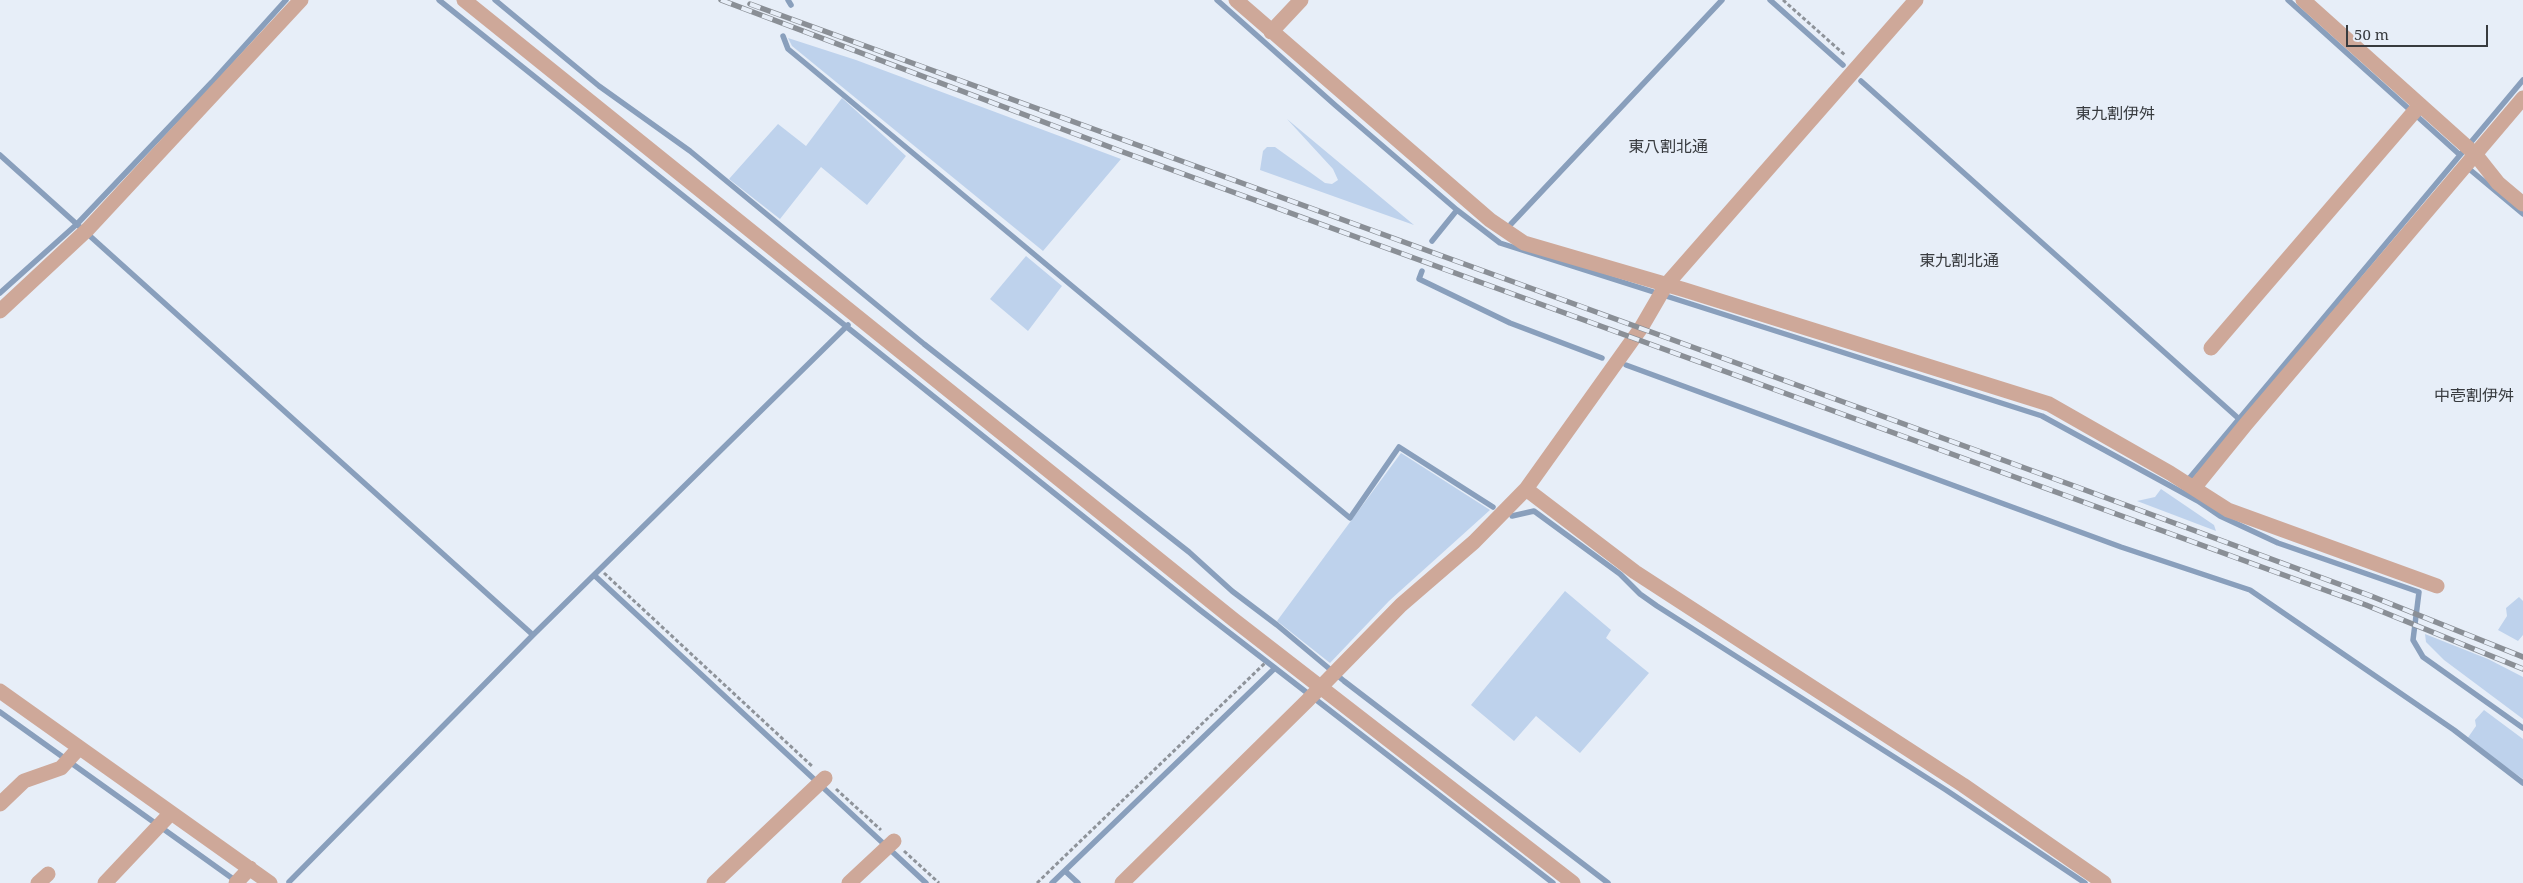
<!DOCTYPE html>
<meta charset="utf-8">
<style>
body{margin:0}
#map{position:relative;width:2523px;height:883px;overflow:hidden;background:#e7eef8;font-family:"Noto Serif",serif}
canvas{display:block}
.scale{position:absolute;left:2346px;top:25px;width:142px;height:22px;box-sizing:border-box;border:2px solid #383b3f;border-top:0;padding-left:6px;font-size:15px;line-height:18px;white-space:nowrap;color:#383b3f;-webkit-text-stroke:4px #e7eef8;paint-order:stroke}
</style>
<div id="map">
<canvas width="2523" height="883"></canvas>
<div class="scale">50 m</div>
</div>
<script>
const c = document.querySelector('canvas').getContext('2d');
c.lineJoin = 'round';
function paint(path, color) { c.fillStyle = color; c.fill(path, 'evenodd'); }
const toPath = rows => new Path2D(rows.map(r => 'M' + r).join(''));
function strokePath(path, color, width, dash) { c.strokeStyle = color; c.lineWidth = width; c.lineCap = dash ? 'butt' : 'round'; c.setLineDash(dash || []); c.stroke(path); }
function drawText(font, color, halo, rows, align = 'center') {
  c.font = font + ' "Noto Serif","Noto Sans JP",serif'; c.lineWidth = 5; c.setLineDash([]); c.textBaseline = 'middle'; c.strokeStyle = halo; c.fillStyle = color; for (const [text, x, y, turn = 0] of rows) {
    c.save(); c.translate(x, y); c.rotate((+turn || 0) * Math.PI / 180); c.textAlign = isNaN(turn) ? turn : align; if (halo) c.strokeText(text, 0, 0); c.fillText(text, 0, 0); c.restore();
  }
}
paint(toPath([
 [788,38,856,60,1121,159,1043,251,792,46],
 [842,98,906,156,867,205,821,167,780,219,729,179,778,124,806,146],
 [1287,119,1414,225,1260,170,1263,151,1267,147,1275,147,1325,183,1332,184,1338,180,1333,169],
 [1026,256,1062,286,1028,331,990,299],
 [1401,453,1490,510,1389,601,1330,663,1277,621],
 [2161,489,2214,525,2216,531,2137,501,2155,497],
 [1565,591,1611,630,1606,638,1649,673,1580,753,1536,716,1514,741,1471,705],
 [2519,597,2523,601,2523,635,2518,641,2498,630,2507,616,2506,608],
 [2425,634,2488,659,2523,677,2523,719,2444,660,2426,642],
 [2484,710,2523,739,2523,779,2467,739,2476,726,2475,720]
]), '#bed2ec');
strokePath(toPath([
 [439,0,1200,610,1553,883],
 [495,0,599,86,690,151,924,344,1189,552,1232,591,1277,625,1344,681,1608,883],
 [788,0,791,5],
 [1217,0,1335,105,1457,210,1500,243,2042,416,2198,501,2220,516,2278,543,2419,592,2413,640,2423,657,2523,728],
 [1770,0,1843,65],
 [2288,0,2460,155],
 [783,36,788,49,805,63,1350,518,1399,447,1493,507],
 [1861,81,2238,418],
 [0,155,533,635],
 [2468,168,2523,214],
 [1511,224,1722,0],
 [1432,241,1457,210],
 [1422,271,1419,279,1510,323,1602,358],
 [0,293,77,224,212,82,286,0],
 [1626,365,2121,547,2250,590,2454,730,2523,783],
 [2187,481,2523,80],
 [1512,516,1534,511,1620,574,1640,594,1657,606,1946,790,2085,883],
 [594,575,926,883],
 [0,712,236,881],
 [1065,871,1078,883],
 [289,882,533,635,848,325],
 [1052,883,1275,668]
]), '#899fbc', 5.5);
strokePath(toPath([
 [1783,0,1846,56],
 [604,573,813,767],
 [836,789,881,830],
 [904,851,939,883],
 [1037,883,1265,663]
]), '#8e939a', 3, [4, 2.5]);
strokePath(toPath([
 [464,0,1234,620,1573,883],
 [1236,0,1490,220,1524,243,1685,290,2049,404,2170,473,2228,510,2437,586],
 [2303,0,2475,154,2498,183,2523,204],
 [1271,32,1301,0],
 [0,311,88,229,301,0],
 [2211,348,2420,105],
 [2194,488,2246,424,2523,98],
 [1526,489,1635,572,1963,785,2104,883],
 [0,691,270,883],
 [0,804,24,781,61,768,79,748],
 [38,883,48,874],
 [105,883,171,813],
 [236,883,250,868],
 [714,883,825,778],
 [849,883,894,841],
 [1122,883,1307,701,1401,605,1474,542,1526,489,1641,328,1666,285,1916,0]
]), '#cea899', 15);
const rail = toPath([
 [721,0,1123,152,2366,605,2523,669],
 [750,4,2077,487,2371,596,2523,657]
]);
strokePath(rail, '#8a8f96', 5.5);
strokePath(rail, '#e7eef8', 4, [11]);
drawText('16px', '#383b3f', '#e7eef8', [
 ["東九割伊舛",2115,114],
 ["東八割北通",1668,147],
 ["東九割北通",1959,261],
 ["中壱割伊舛",2474,396]
]);
</script>
